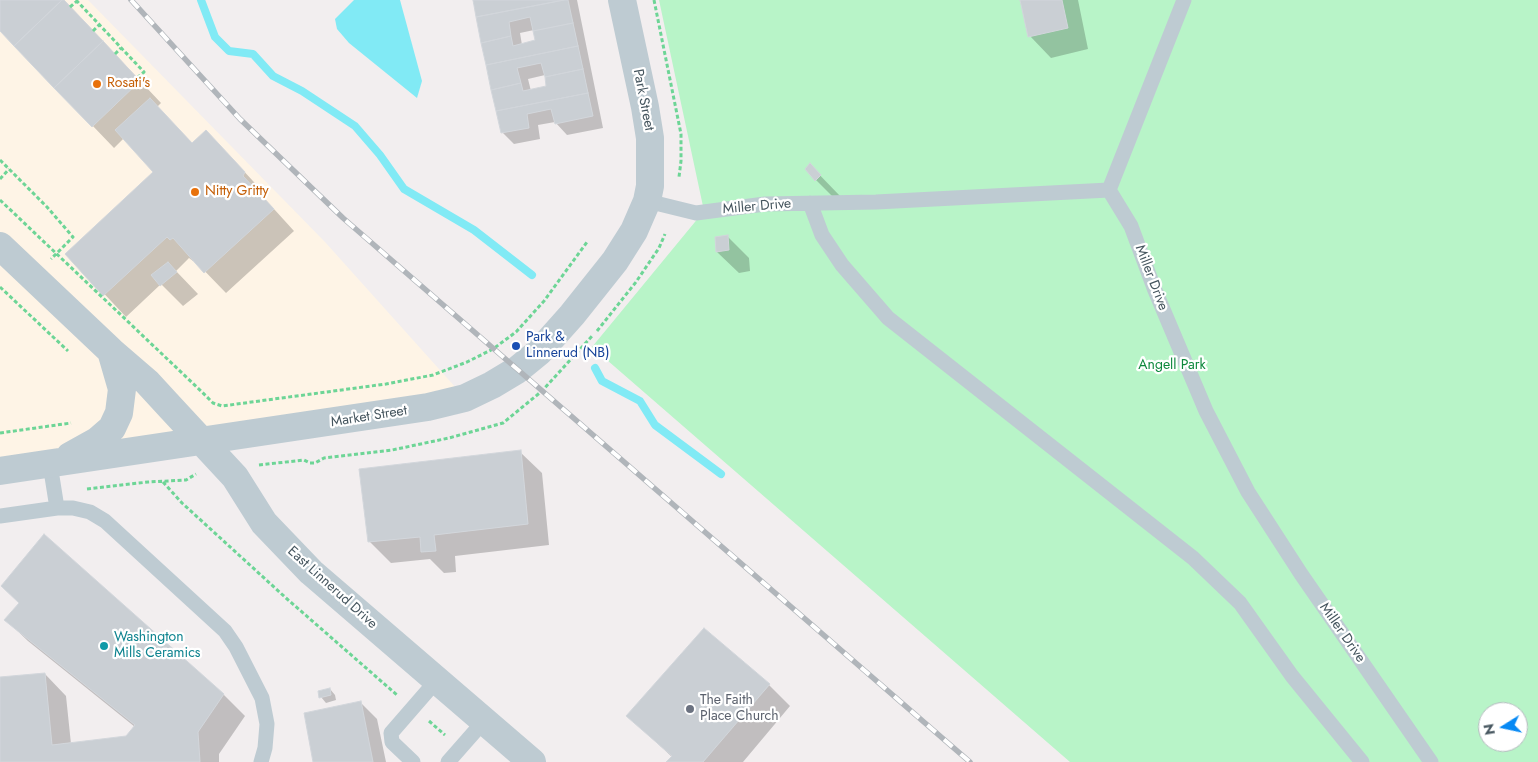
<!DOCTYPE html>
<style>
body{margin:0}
#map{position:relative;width:1538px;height:762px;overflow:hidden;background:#f2eeef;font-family:Jost,sans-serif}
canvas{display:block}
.north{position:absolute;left:1478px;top:702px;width:50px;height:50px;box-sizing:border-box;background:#fff;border:1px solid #b5bbbf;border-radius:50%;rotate:260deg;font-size:14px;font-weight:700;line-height:20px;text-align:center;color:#45555e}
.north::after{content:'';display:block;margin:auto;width:18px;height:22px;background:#0689f4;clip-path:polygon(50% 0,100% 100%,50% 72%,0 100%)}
</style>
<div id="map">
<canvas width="1538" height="762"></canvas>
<div class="north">N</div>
</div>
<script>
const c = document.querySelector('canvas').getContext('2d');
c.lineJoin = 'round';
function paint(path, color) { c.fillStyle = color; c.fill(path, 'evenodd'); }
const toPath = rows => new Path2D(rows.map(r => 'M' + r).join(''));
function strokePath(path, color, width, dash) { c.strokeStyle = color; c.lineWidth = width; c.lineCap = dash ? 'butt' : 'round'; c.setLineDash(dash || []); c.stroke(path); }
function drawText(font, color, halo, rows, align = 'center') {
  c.font = font + ' Jost,sans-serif'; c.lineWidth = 4.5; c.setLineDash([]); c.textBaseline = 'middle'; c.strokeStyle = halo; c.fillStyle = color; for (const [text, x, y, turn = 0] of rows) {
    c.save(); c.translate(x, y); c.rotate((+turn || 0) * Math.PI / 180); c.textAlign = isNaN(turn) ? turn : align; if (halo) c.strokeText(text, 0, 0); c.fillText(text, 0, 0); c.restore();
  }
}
paint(toPath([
 [0,0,88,0,325,242,465,398,0,471]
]), '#fef4e6');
paint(toPath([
 [659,0,1538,0,1538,762,1070,762,592,347,704,211],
 [1488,712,1518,712,1518,742,1488,742]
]), '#b8f4c8');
paint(toPath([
 [354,0,400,0,422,81,417,98,349,43,337,29,335,19]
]), '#81eaf5');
paint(toPath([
 [0,0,64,0,161,103,157,107,193,144,227,153,265,194,264,198,294,231,226,293,194,260,193,261,189,258,176,271,198,294,183,306,161,284,126,317,67,254,155,172,124,138,114,148,0,29],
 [473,0,577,0,603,128,567,135,555,122,538,125,540,139,514,144,502,132],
 [534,30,537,41,522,45,520,33],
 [545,75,548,87,531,91,528,79],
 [1021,0,1078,0,1088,49,1051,58,1030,36],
 [810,165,841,197,837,201,816,180],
 [727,236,749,258,750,271,739,273,717,252],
 [520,452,542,473,549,545,455,556,456,572,444,573,430,559,391,563,369,541],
 [6,620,223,694,245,716,219,754,219,762,0,762,0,679,45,674,66,696,71,744,126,737,135,727,28,641],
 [769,685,790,706,743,762,668,762,672,757,628,716],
 [330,689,335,695,336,700,326,703,321,697],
 [360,702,377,719,386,762,315,762]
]), '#0003');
strokePath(toPath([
 [201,0,215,37,229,51,253,54,273,76,302,91,355,126,380,155,404,189,474,230,532,275],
 [595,368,602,381,640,401,655,425,721,474]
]), '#81eaf5', 8);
const building = toPath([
 [0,0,62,0,14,46,0,31,0,0],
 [62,0,64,0,103,41,54,88,14,46,62,0],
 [473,0,564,0,476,17,473,0],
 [564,0,568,0,573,23,533,31,530,17,509,22,511,36,481,43,476,17,564,0],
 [1020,0,1062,0,1068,28,1028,37,1020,0],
 [573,23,578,46,486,65,481,43,511,36,513,46,535,40,533,31,573,23],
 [103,41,140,81,92,127,54,88,103,41],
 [578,46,583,69,545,77,541,63,517,68,521,83,491,90,486,65,578,46],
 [583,69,588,93,496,111,491,90,521,83,523,91,546,86,545,77,583,69],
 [588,93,593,116,555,124,551,109,527,114,529,128,501,133,496,111,588,93],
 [150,98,192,143,206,130,245,172,243,176,274,209,204,273,173,238,170,240,167,237,103,296,65,254,153,172,115,130,150,98],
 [810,163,821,175,815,181,805,169,810,163],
 [728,235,729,250,716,252,715,237,728,235],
 [168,262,177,272,160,286,151,275,168,262],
 [521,450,528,524,434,535,436,551,421,552,420,537,368,542,359,469,521,450],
 [44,534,224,694,198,732,200,762,0,762,0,677,45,673,52,745,126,736,135,725,4,620,19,603,1,586,44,534],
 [704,628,770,684,703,762,666,762,672,756,626,716,704,628],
 [330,688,331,695,319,698,318,691,330,688],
 [361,701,373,762,313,762,304,713,361,701]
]);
paint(building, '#cacfd4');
strokePath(building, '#d2d6db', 1);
strokePath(toPath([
 [76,0,144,72,137,78],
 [654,0,681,134,681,161,679,177],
 [70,7,77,1],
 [93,31,99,25],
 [115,54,121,48],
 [0,160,47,207,73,237,51,259],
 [0,179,9,169],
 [0,200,202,392,213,403,222,406,386,384,433,375,467,362,493,349,516,332,544,301,587,242],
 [0,287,68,351],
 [597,331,636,282,659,248,665,234],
 [0,433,71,423],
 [259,465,304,460,310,463,315,463,324,458,392,450,449,438,503,423,542,391,593,335],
 [163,482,182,503,286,598,397,695],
 [87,489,148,482,186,480,196,474],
 [429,721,445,735]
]), '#6dd596', 3, [4, 2.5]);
strokePath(toPath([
 [1109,190,1131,226,1154,288,1206,411,1248,492,1301,574,1431,762],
 [1109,190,1184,0],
 [647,201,696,213,765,204,876,202,1109,190],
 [810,203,822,235,842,265,888,318,1193,558,1240,603,1292,676,1362,762],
 [50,464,57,508,73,508,90,512,105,521,225,631,236,647,262,698,267,724,265,748,261,762],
 [0,516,57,508],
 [413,762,392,742,391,733,437,680],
 [448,762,484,721]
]), '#becbd2', 15);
strokePath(toPath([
 [0,246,111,351,147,382,170,407,235,477,264,523,311,572,532,762],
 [70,456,97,441,112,428,119,413,122,389,111,351],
 [0,471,428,407,465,398,492,385,517,370,539,352,572,315,615,261,634,231,647,201,650,186,650,138,645,107,622,0]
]), '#becbd2', 28);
const rail = toPath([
 [131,0,240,119,343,218,970,762]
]);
strokePath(rail, '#b0b5ba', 5.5);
strokePath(rail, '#fff', 4, [11]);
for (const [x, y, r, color] of [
 [97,84,5,"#e8710a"],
 [195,192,5,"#e8710a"],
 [516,346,5,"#1a4fb4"],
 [104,646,5,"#0f9aa8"],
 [690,709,5,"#6b7280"]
]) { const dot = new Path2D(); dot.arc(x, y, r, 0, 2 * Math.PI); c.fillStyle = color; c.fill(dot); strokePath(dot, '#fff', 2); }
drawText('14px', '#c56008', '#fff', [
 ["Rosati's",107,84],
 ["Nitty Gritty",205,192]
], 'left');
drawText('14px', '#45555e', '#fff', [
 ["Park Street",643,100,79],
 ["Miller Drive",757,207,-5],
 ["Miller Drive",1151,278,69],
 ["Market Street",369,417,-9],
 ["East Linnerud Drive",332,588,42],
 ["Miller Drive",1342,633,55]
]);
drawText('14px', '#164399', '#fff', [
 ["Park &",526,338],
 ["Linnerud (NB)",526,354]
], 'left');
drawText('14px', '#0d883c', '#fff', [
 ["Angell Park",1172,366]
]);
drawText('14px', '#0d838f', '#fff', [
 ["Washington",114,638],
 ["Mills Ceramics",114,654]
], 'left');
drawText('14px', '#5b616d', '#fff', [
 ["The Faith",700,701],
 ["Place Church",700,717]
], 'left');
</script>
